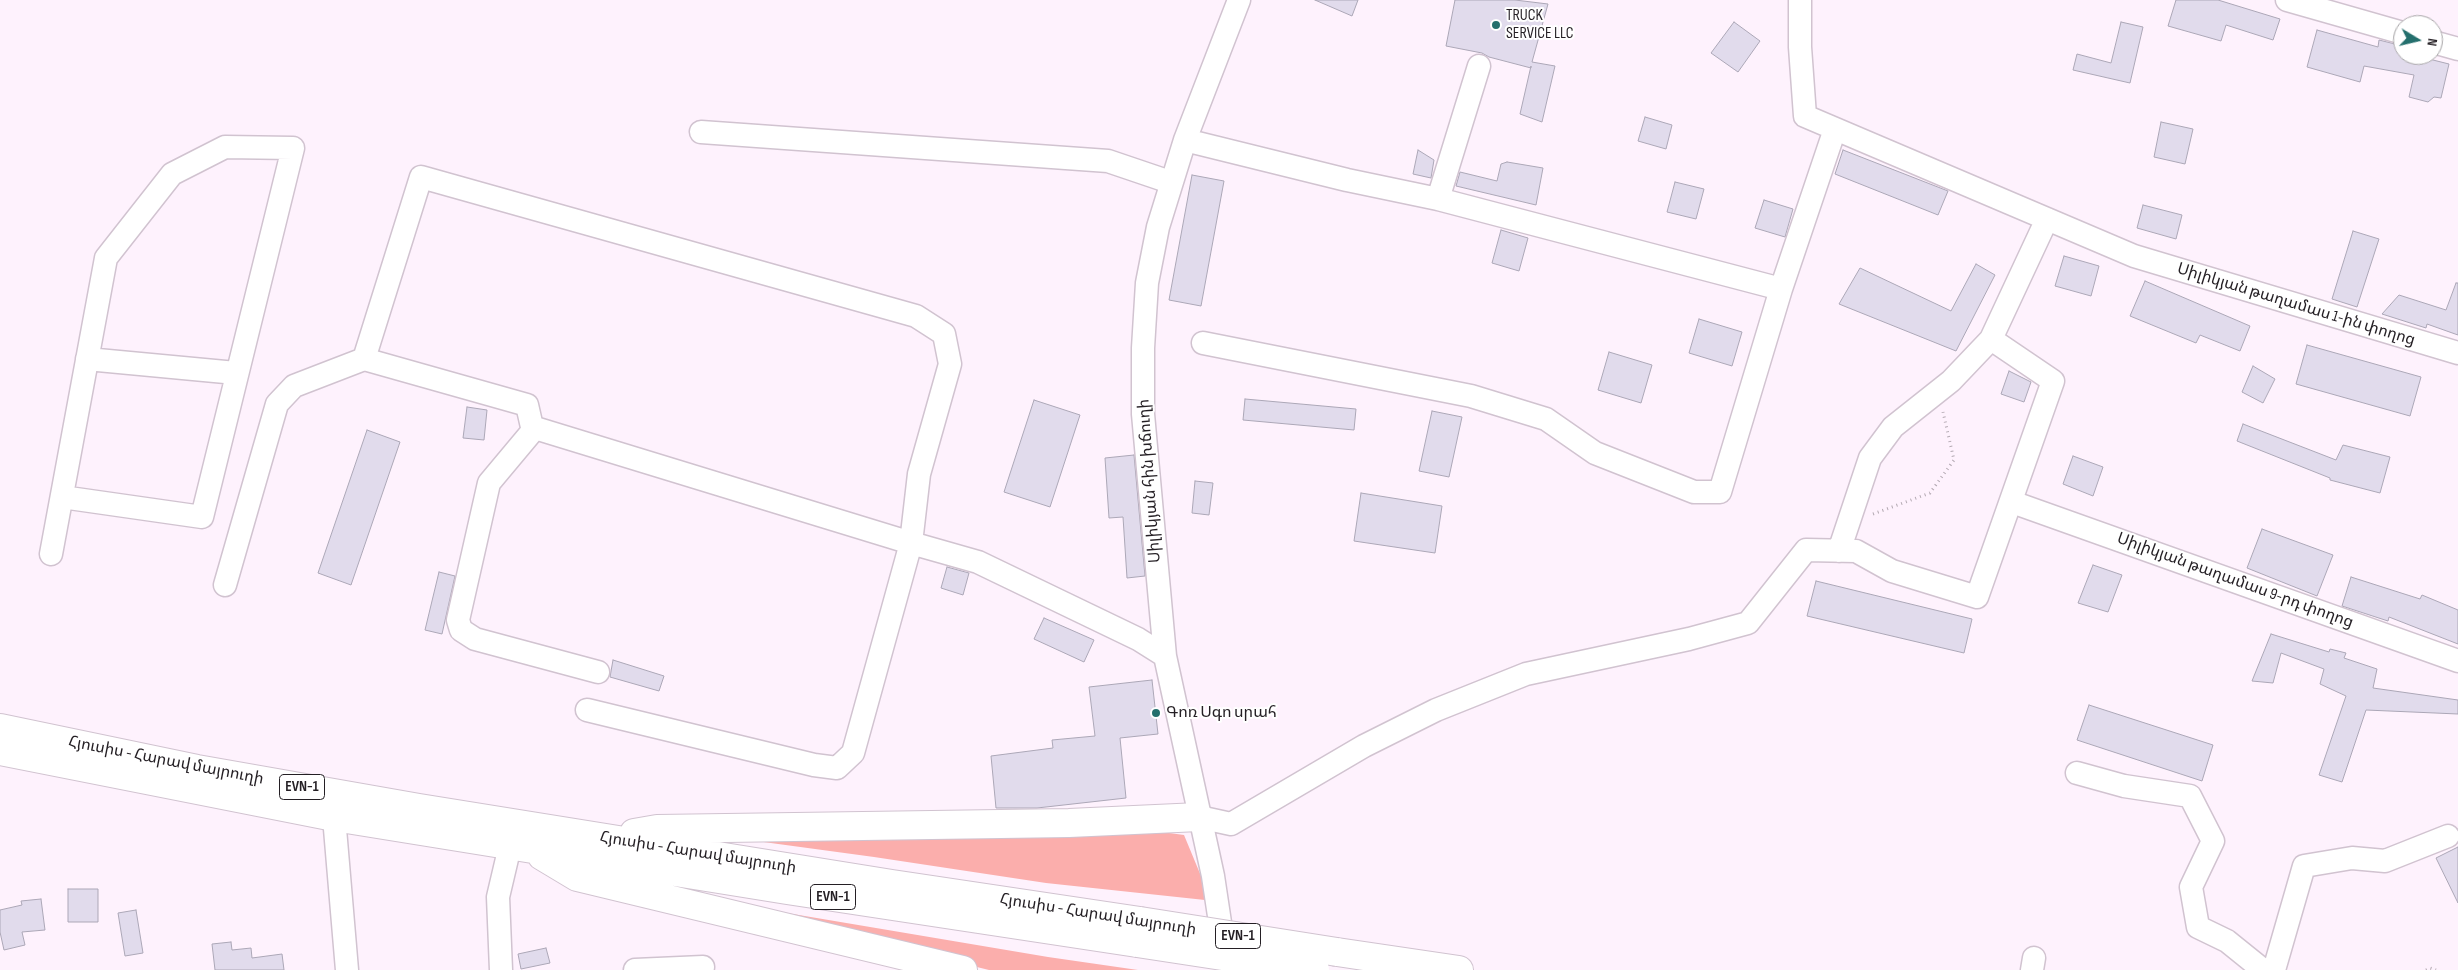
<!DOCTYPE html>
<meta charset="utf-8">
<style>
body{margin:0}
#map{position:relative;width:2458px;height:970px;overflow:hidden;background:#fef2fd;font-family:"Sofia Sans Condensed",sans-serif}
canvas{display:block}
.north{position:absolute;left:2393px;top:15px;width:50px;height:50px;box-sizing:border-box;background:#fff;border:1px solid #a7a5a7;border-radius:50%;rotate:99deg;font-size:14px;font-weight:700;line-height:20px;text-align:center;color:#241f24}
.north::after{content:'';display:block;margin:auto;width:18px;height:22px;background:#246f6d;clip-path:polygon(50% 0,100% 100%,50% 72%,0 100%)}
</style>
<div id="map">
<canvas width="2458" height="970"></canvas>
<div class="north">N</div>
</div>
<script>
const c = document.querySelector('canvas').getContext('2d');
c.lineJoin = 'round';
function paint(path, color) { c.fillStyle = color; c.fill(path, 'evenodd'); }
const toPath = rows => new Path2D(rows.map(r => 'M' + r).join(''));
function strokePath(path, color, width, dash) { c.strokeStyle = color; c.lineWidth = width; c.lineCap = dash ? 'butt' : 'round'; c.setLineDash(dash || []); c.stroke(path); }
function drawText(font, color, halo, rows, align = 'center') {
  c.font = font + ' "Sofia Sans Condensed","Noto Sans Armenian",sans-serif'; c.lineWidth = 4; c.setLineDash([]); c.textBaseline = 'middle'; c.strokeStyle = halo; c.fillStyle = color; for (const [text, x, y, turn = 0] of rows) {
    c.save(); c.translate(x, y); c.rotate((+turn || 0) * Math.PI / 180); c.textAlign = isNaN(turn) ? turn : align; if (halo) c.strokeText(text, 0, 0); c.fillText(text, 0, 0); c.restore();
  }
}
paint(toPath([
 [1147,830,1184,835,1201,876,1205,900,1046,883,874,857,734,838],
 [698,898,1048,957,1138,970,989,970]
]), '#fbaeac');
const building = toPath([
 [1315,0,1358,0,1352,16,1315,0],
 [1455,0,1515,0,1548,4,1532,62,1555,66,1542,122,1520,114,1531,66,1531,68,1489,57,1482,53,1446,46,1455,0],
 [2176,0,2218,0,2280,19,2273,40,2226,25,2221,41,2168,26,2176,0],
 [1734,22,1760,41,1738,72,1711,53,1734,22],
 [2121,22,2143,27,2130,83,2073,70,2077,54,2111,63,2121,22],
 [2317,30,2378,47,2379,40,2403,46,2403,55,2413,55,2449,64,2441,98,2434,97,2428,102,2409,97,2414,75,2364,66,2360,82,2307,67,2317,30],
 [1645,117,1672,125,1666,149,1638,141,1645,117],
 [2161,122,2193,129,2185,164,2154,157,2161,122],
 [1418,150,1434,160,1431,178,1413,174,1418,150],
 [1843,150,1948,191,1938,215,1835,174,1843,150],
 [1507,162,1543,168,1536,205,1456,186,1460,172,1497,181,1501,164,1507,162],
 [1192,175,1224,181,1201,306,1169,300,1192,175],
 [1675,182,1704,189,1696,219,1667,212,1675,182],
 [1764,200,1793,209,1785,237,1755,228,1764,200],
 [2143,205,2182,215,2176,239,2137,228,2143,205],
 [1501,230,1528,238,1519,271,1492,263,1501,230],
 [2353,231,2379,239,2357,307,2332,299,2353,231],
 [2064,256,2099,266,2091,296,2055,286,2064,256],
 [1976,264,1995,275,1956,351,1839,304,1860,268,1951,311,1976,264],
 [2145,281,2250,326,2240,351,2200,335,2196,343,2130,316,2145,281],
 [2456,283,2458,283,2458,335,2427,324,2426,328,2382,314,2399,295,2446,310,2456,283],
 [1699,319,1742,332,1732,366,1689,353,1699,319],
 [2307,345,2421,377,2410,416,2296,384,2307,345],
 [1609,352,1652,365,1641,403,1598,390,1609,352],
 [2253,366,2275,379,2263,403,2242,392,2253,366],
 [2009,371,2031,382,2024,402,2001,394,2009,371],
 [1245,399,1356,409,1354,430,1243,420,1245,399],
 [1034,400,1080,415,1050,507,1004,492,1034,400],
 [467,407,487,410,484,440,463,438,467,407],
 [1432,411,1462,417,1449,477,1419,471,1432,411],
 [2243,424,2336,460,2343,445,2390,457,2380,493,2330,480,2330,478,2237,441,2243,424],
 [367,430,400,442,351,585,318,573,367,430],
 [1134,455,1145,576,1127,578,1123,517,1109,518,1105,458,1134,455],
 [2073,456,2103,467,2093,496,2063,484,2073,456],
 [1195,481,1213,483,1209,515,1192,513,1195,481],
 [1361,493,1442,506,1435,553,1354,541,1361,493],
 [2262,529,2333,555,2317,596,2247,568,2262,529],
 [2093,565,2122,575,2108,612,2078,603,2093,565],
 [947,567,969,573,963,595,941,588,947,567],
 [439,572,455,576,442,634,425,630,439,572],
 [2351,577,2420,599,2422,595,2458,610,2458,644,2389,617,2388,621,2342,606,2351,577],
 [1816,581,1972,619,1964,653,1807,616,1816,581],
 [1044,618,1094,640,1084,662,1034,639,1044,618],
 [2271,634,2329,652,2330,649,2346,653,2344,658,2377,669,2373,688,2458,700,2458,714,2366,710,2342,782,2319,775,2346,696,2320,684,2324,669,2281,653,2273,683,2252,681,2271,634],
 [613,660,664,676,659,691,610,677,613,660],
 [1152,680,1158,734,1120,738,1126,798,1037,808,996,808,991,756,1053,748,1052,740,1095,736,1089,687,1152,680],
 [2089,705,2213,745,2202,781,2077,740,2089,705],
 [2458,847,2458,903,2436,858,2458,847],
 [68,889,98,889,98,922,68,922,68,889],
 [41,899,45,930,22,932,25,945,4,950,0,932,0,910,22,905,21,901,41,899],
 [136,910,143,953,125,956,118,913,136,910],
 [231,942,232,950,251,948,252,958,282,954,284,970,215,970,212,944,231,942],
 [546,948,550,963,521,969,518,954,546,948]
]);
paint(building, '#e1dbec');
strokePath(building, '#aca7b7', 1);
const minor = toPath([
 [1800,0,1800,47,1805,116,2134,256,2458,353],
 [2287,0,2403,33],
 [2433,42,2458,49],
 [701,132,1108,161,1170,182],
 [1185,140,1347,180,1438,199,1781,289],
 [1438,199,1479,66],
 [1203,343,1471,396,1546,419,1595,453,1694,492,1720,492,1781,289,1835,129],
 [87,359,236,373],
 [535,428,489,483,458,620,461,630,475,639,598,672],
 [2012,502,2458,661],
 [1839,551,1870,458,1893,427,1951,381,1991,339],
 [51,554,106,258,172,174,225,147,293,148,202,517,62,497],
 [225,585,277,404,294,386,364,359],
 [587,710,814,765,837,768,853,753,911,543,919,474,950,364,944,334,916,316,421,177,364,359,527,405,532,427,535,428,911,543,978,562,1138,639,1165,656],
 [2077,773,2124,786,2190,796,2213,841,2191,887,2198,927,2227,941,2263,970],
 [334,817,347,970],
 [1199,817,1231,824,1364,746,1436,710,1526,674,1689,639,1748,623,1806,550,1856,551,1892,571,1977,597,2053,381,1991,339,2047,219],
 [1224,949,1213,876,1165,656,1143,414,1143,348,1147,283,1158,227,1185,140,1239,0],
 [501,970,498,897,510,846],
 [635,970,703,967],
 [2032,970,2034,958],
 [2274,970,2304,866,2352,858,2385,861,2448,836]
]);
const highway = toPath([
 [0,728,197,769,419,808,892,884,1140,921],
 [0,751,334,817,787,890,1137,943],
 [634,833,657,829,1069,823,1199,817],
 [542,856,577,877,963,970],
 [1337,952,1459,970]
]);
strokePath(minor, '#d1c3d0', 25);
strokePath(highway, '#d1c3d0', 30);
strokePath(toPath([
 [1873,514,1930,493,1954,460,1943,412],
 [2426,970,2430,968,2436,970]
]), '#b3a9b2', 3, [1, 4]);
strokePath(minor, '#fff', 22);
strokePath(highway, '#fff', 28);
const highwayBridge = toPath([
 [1140,921,1337,952],
 [1137,943,1315,970]
]);
strokePath(highwayBridge, '#d1c3d0', 30, []);
strokePath(highwayBridge, '#fff', 28);
for (const [x, y, r, color] of [
 [1496,25,5,"#246f6d"],
 [1156,713,5,"#246f6d"]
]) { const dot = new Path2D(); dot.arc(x, y, r, 0, 2 * Math.PI); c.fillStyle = color; c.fill(dot); strokePath(dot, '#fff', 2); }
for (const [x, y, w] of [
 [302,787,45],
 [833,897,45],
 [1238,936,45]
]) { const box = new Path2D(); box.roundRect(x - w / 2, y - 12.5, w, 25, 4); c.fillStyle = '#fff'; c.fill(box); strokePath(box, '#241f24', 1); }
drawText('bold 15px', '#241f24', null, [
 ["EVN-1",302,787],
 ["EVN-1",833,897],
 ["EVN-1",1238,936]
]);
drawText('16px', '#241f24', '#fff', [
 ["TRUCK",1506,16],
 ["SERVICE LLC",1506,34],
 ["Գոռ Սգո սրահ",1166,713]
], 'left');
drawText('16px', '#241f24', '#fff', [
 ["Սիլիկյան թաղամաս 1-ին փողոց",2296,305,17],
 ["Սիլիկյան հին խճուղի",1150,481,-94],
 ["Սիլիկյան թաղամաս 9-րդ փողոց",2235,581,20],
 ["Հյուսիս - Հարավ մայրուղի",166,761,11],
 ["Հյուսիս - Հարավ մայրուղի",698,853,9],
 ["Հյուսիս - Հարավ մայրուղի",1098,915,9]
]);
</script>
